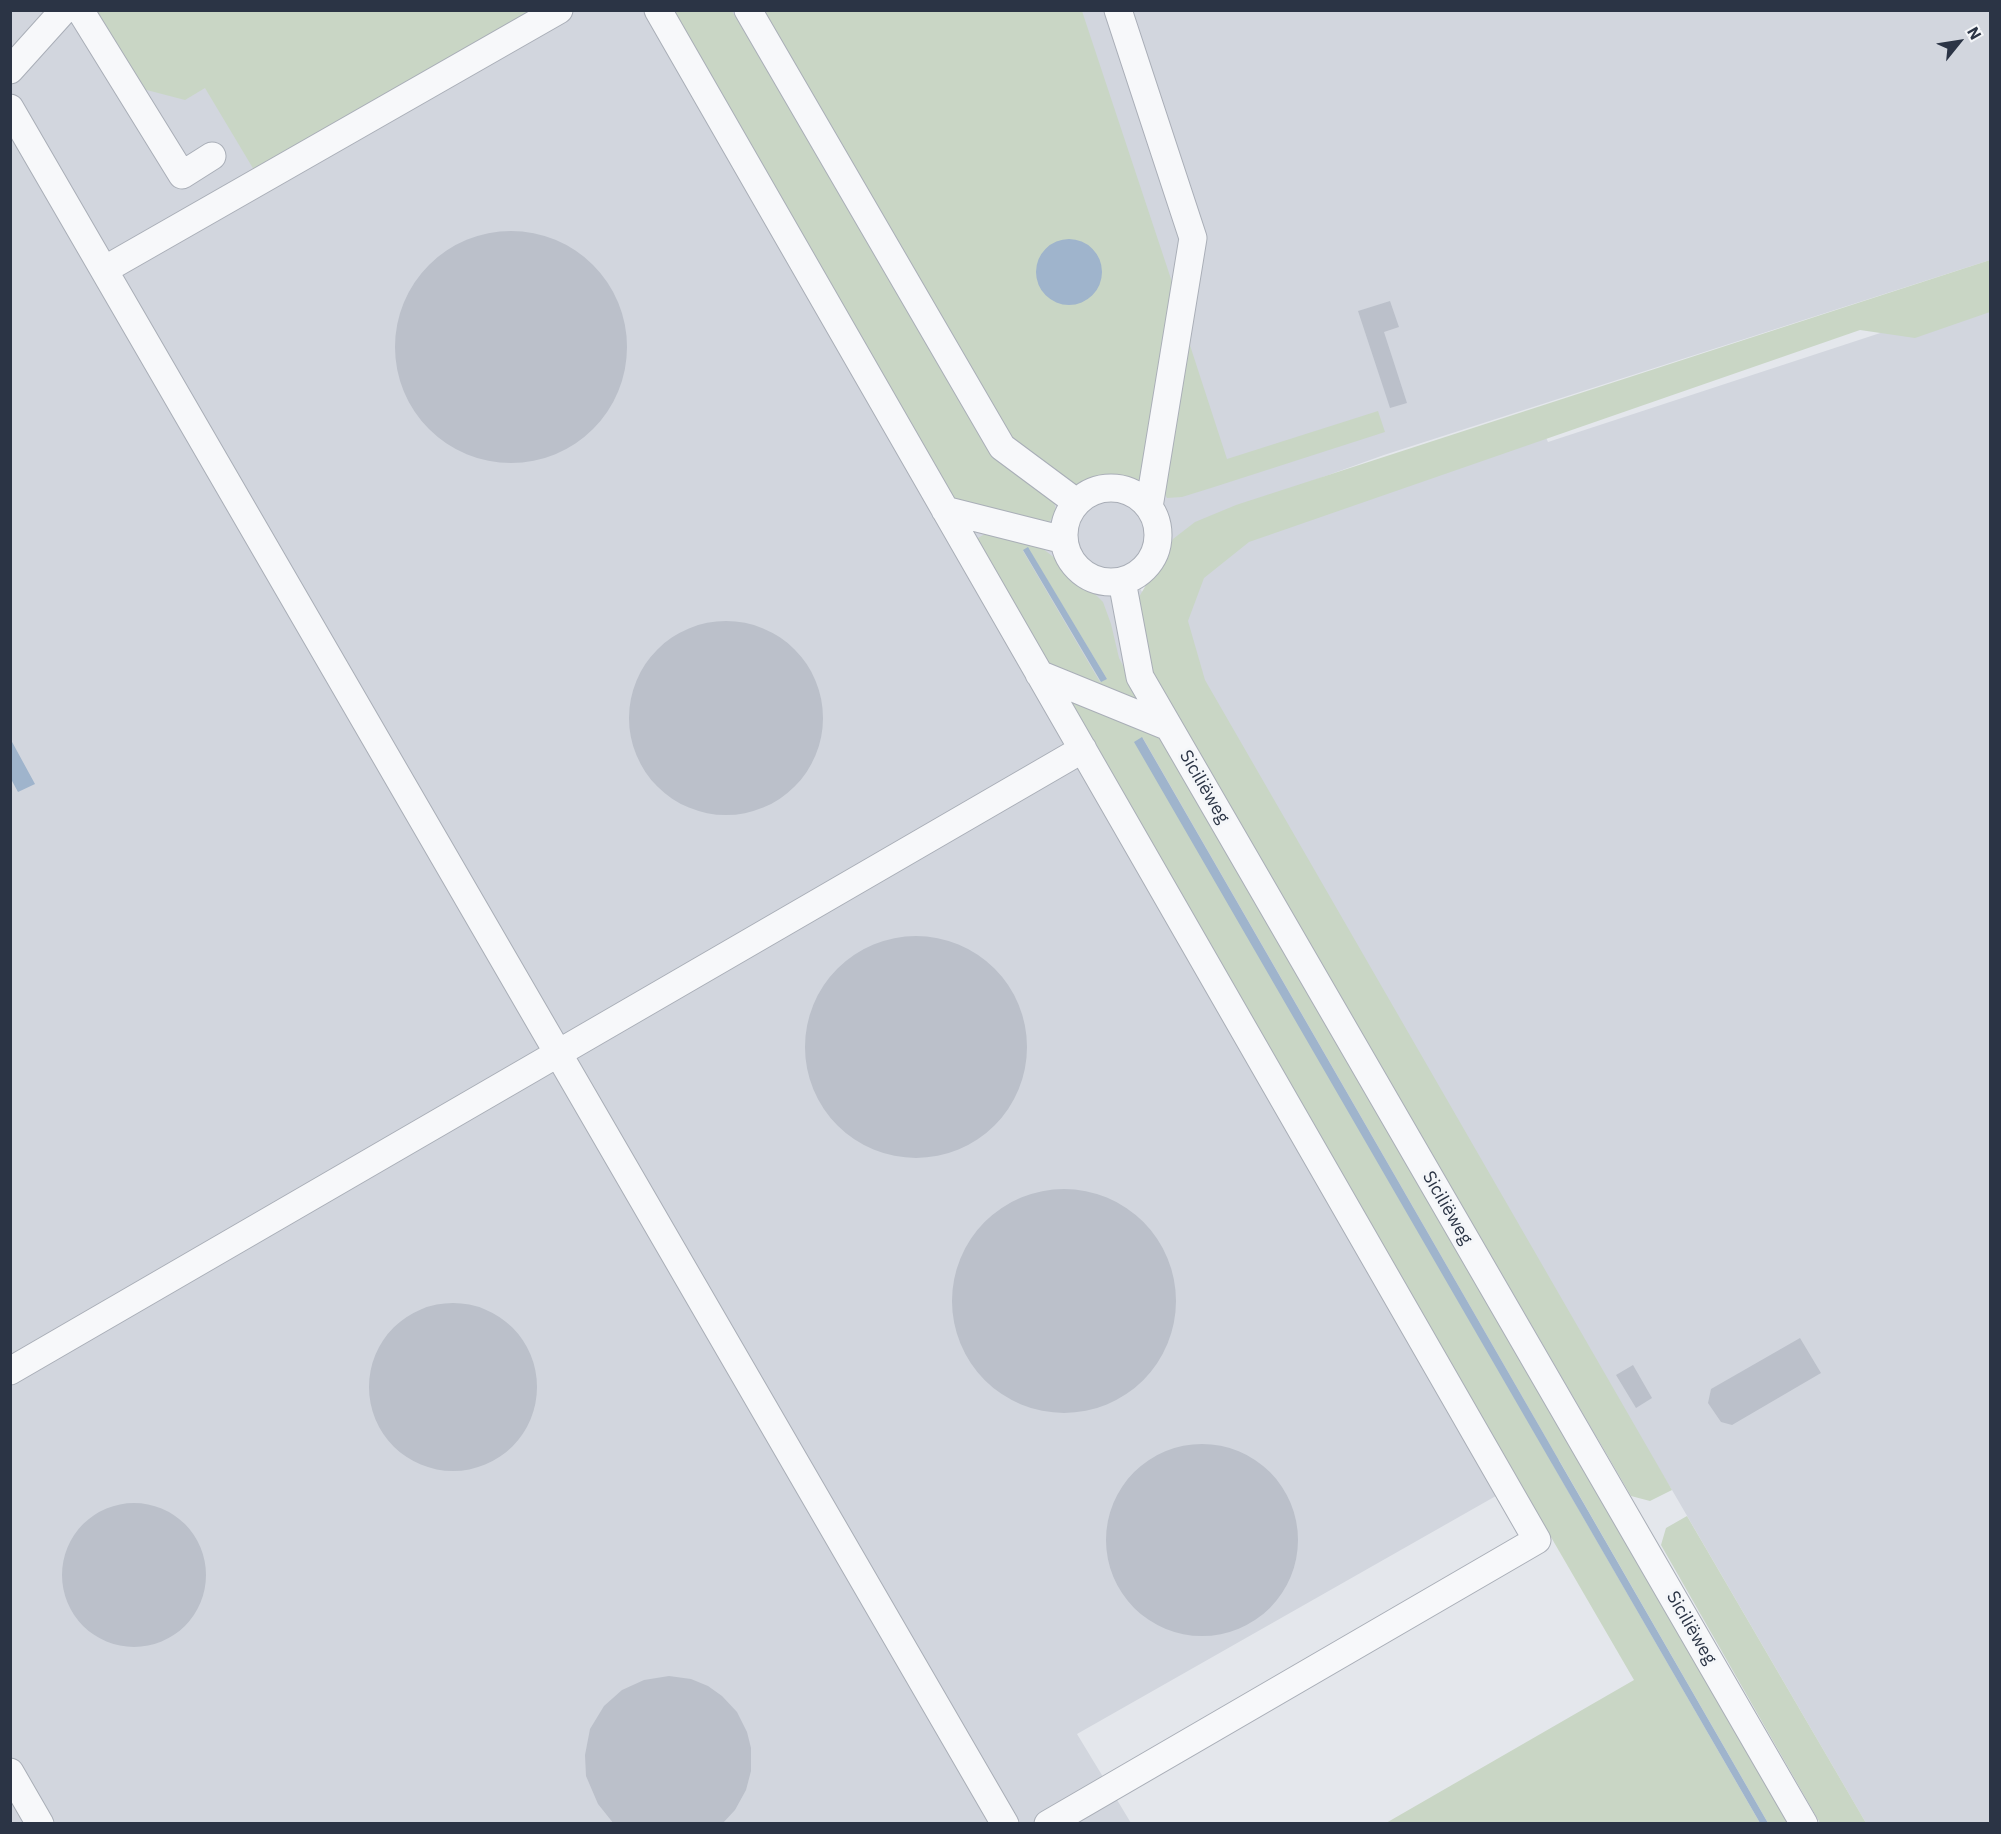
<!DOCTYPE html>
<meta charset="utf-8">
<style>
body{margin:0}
#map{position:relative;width:2001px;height:1834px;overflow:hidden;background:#e4e7ec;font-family:"IBM Plex Sans",sans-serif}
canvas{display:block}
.frame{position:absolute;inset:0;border:12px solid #2b3445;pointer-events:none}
.north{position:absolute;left:1929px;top:12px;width:60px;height:60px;-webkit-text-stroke:4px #f4f6f9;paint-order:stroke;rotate:60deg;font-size:16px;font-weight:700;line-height:24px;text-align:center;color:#2b3445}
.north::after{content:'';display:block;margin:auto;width:21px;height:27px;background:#2b3445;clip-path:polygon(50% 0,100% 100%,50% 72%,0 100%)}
</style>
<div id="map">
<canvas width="2001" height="1834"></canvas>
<div class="frame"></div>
<div class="north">N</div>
</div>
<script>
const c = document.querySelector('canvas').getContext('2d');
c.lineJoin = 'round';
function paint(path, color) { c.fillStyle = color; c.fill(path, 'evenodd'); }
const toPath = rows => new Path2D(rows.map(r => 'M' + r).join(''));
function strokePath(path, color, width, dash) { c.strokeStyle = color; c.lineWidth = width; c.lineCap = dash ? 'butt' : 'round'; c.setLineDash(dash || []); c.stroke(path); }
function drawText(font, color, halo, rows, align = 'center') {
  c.font = font + ' "IBM Plex Sans",sans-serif'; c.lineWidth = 6; c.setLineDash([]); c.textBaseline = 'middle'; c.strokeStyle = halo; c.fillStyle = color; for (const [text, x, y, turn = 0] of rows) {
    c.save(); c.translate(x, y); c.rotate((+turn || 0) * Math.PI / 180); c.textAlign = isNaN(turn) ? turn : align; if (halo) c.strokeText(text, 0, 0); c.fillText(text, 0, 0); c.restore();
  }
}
paint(toPath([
 [11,11,1990,11,1990,260,1384,455,1195,523,1132,574,1612,1430,1077,1734,1131,1823,11,1824],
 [1990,297,1990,1823,1866,1823,1672,1490,1601,1377,1203,687,1182,601,1224,549,1540,424,1548,442]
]), '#d2d6de');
paint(toPath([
 [95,11,539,11,257,175,205,88,185,100,139,88],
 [666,11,732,11,993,452,1053,500,1057,512,1049,522,1038,526,948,498],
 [760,11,1082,11,1174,288,1145,485,1121,477,1105,476,1092,479,1080,485,1068,485,1009,438],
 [1990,260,1990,312,1915,338,1860,330,1249,542,1204,578,1188,621,1205,680,1672,1490,1650,1501,1631,1496,1157,681,1146,656,1139,597,1173,539,1195,522,1236,505],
 [1185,330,1227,459,1378,411,1385,432,1211,488,1182,497,1167,498,1163,491],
 [985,534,1033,541,1056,559,1065,573,1077,585,1091,590,1103,602,1111,624,1119,658,1140,699,1133,704,1046,667,977,548,978,538],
 [1028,548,1107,679,1106,679,1100,682,1023,551],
 [1060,692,1157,731,1790,1823,1768,1823,1143,738,1135,742,1760,1823,1386,1823,1634,1680],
 [1687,1516,1866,1823,1820,1823,1661,1545,1666,1528]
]), '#c9d6c5');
paint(toPath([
 '1036 272a33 33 0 1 1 66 0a33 33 0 1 1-66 0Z',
 [1028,547,1107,679,1101,682,1023,550],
 [1142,737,1768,1823,1760,1823,1134,742],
 [11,740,35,784,18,792,11,779]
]), '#9fb4cc');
paint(toPath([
 '395 347a116 116 0 1 1 232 0a116 116 0 1 1-232 0Z',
 [1390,301,1399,327,1384,332,1407,403,1390,408,1358,311],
 '629 718a97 97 0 1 1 194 0a97 97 0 1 1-194 0Z',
 '805 1047a111 111 0 1 1 222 0a111 111 0 1 1-222 0Z',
 '952 1301a112 112 0 1 1 224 0a112 112 0 1 1-224 0Z',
 '369 1387a84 84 0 1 1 168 0a84 84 0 1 1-168 0Z',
 [1800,1338,1821,1373,1732,1425,1721,1422,1708,1403,1711,1389],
 [1633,1365,1652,1398,1636,1408,1616,1375],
 '1106 1540a96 96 0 1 1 192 0a96 96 0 1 1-192 0Z',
 '62 1575a72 72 0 1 1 144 0a72 72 0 1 1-144 0Z',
 [669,1676,691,1679,708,1686,722,1696,737,1712,747,1732,751,1748,751,1771,746,1790,735,1810,722,1824,614,1824,598,1804,586,1776,585,1755,590,1729,604,1706,622,1690,644,1680]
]), '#bbc0ca');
const minor = toPath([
 [80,10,182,175,212,156],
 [658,10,1537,1540,1048,1824],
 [748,10,1002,447,1076,502],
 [1118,10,1193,238,1149,507],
 [10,70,64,10],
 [10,108,1005,1824],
 [104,270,559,10],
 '1064 535a47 47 0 1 1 94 0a47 47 0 1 1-94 0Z',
 [945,510,1064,540],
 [1122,581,1140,677,1804,1824],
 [1039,674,1169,727],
 [10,1371,1083,749],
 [10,1772,40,1824]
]);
strokePath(minor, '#a9aeb7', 29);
strokePath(minor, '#f7f8fa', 27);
drawText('18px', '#2b3445', '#f4f6f9', [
 ["Siciliëweg",1204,787,60],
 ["Siciliëweg",1447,1208,60],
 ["Siciliëweg",1691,1628,60]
]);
</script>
